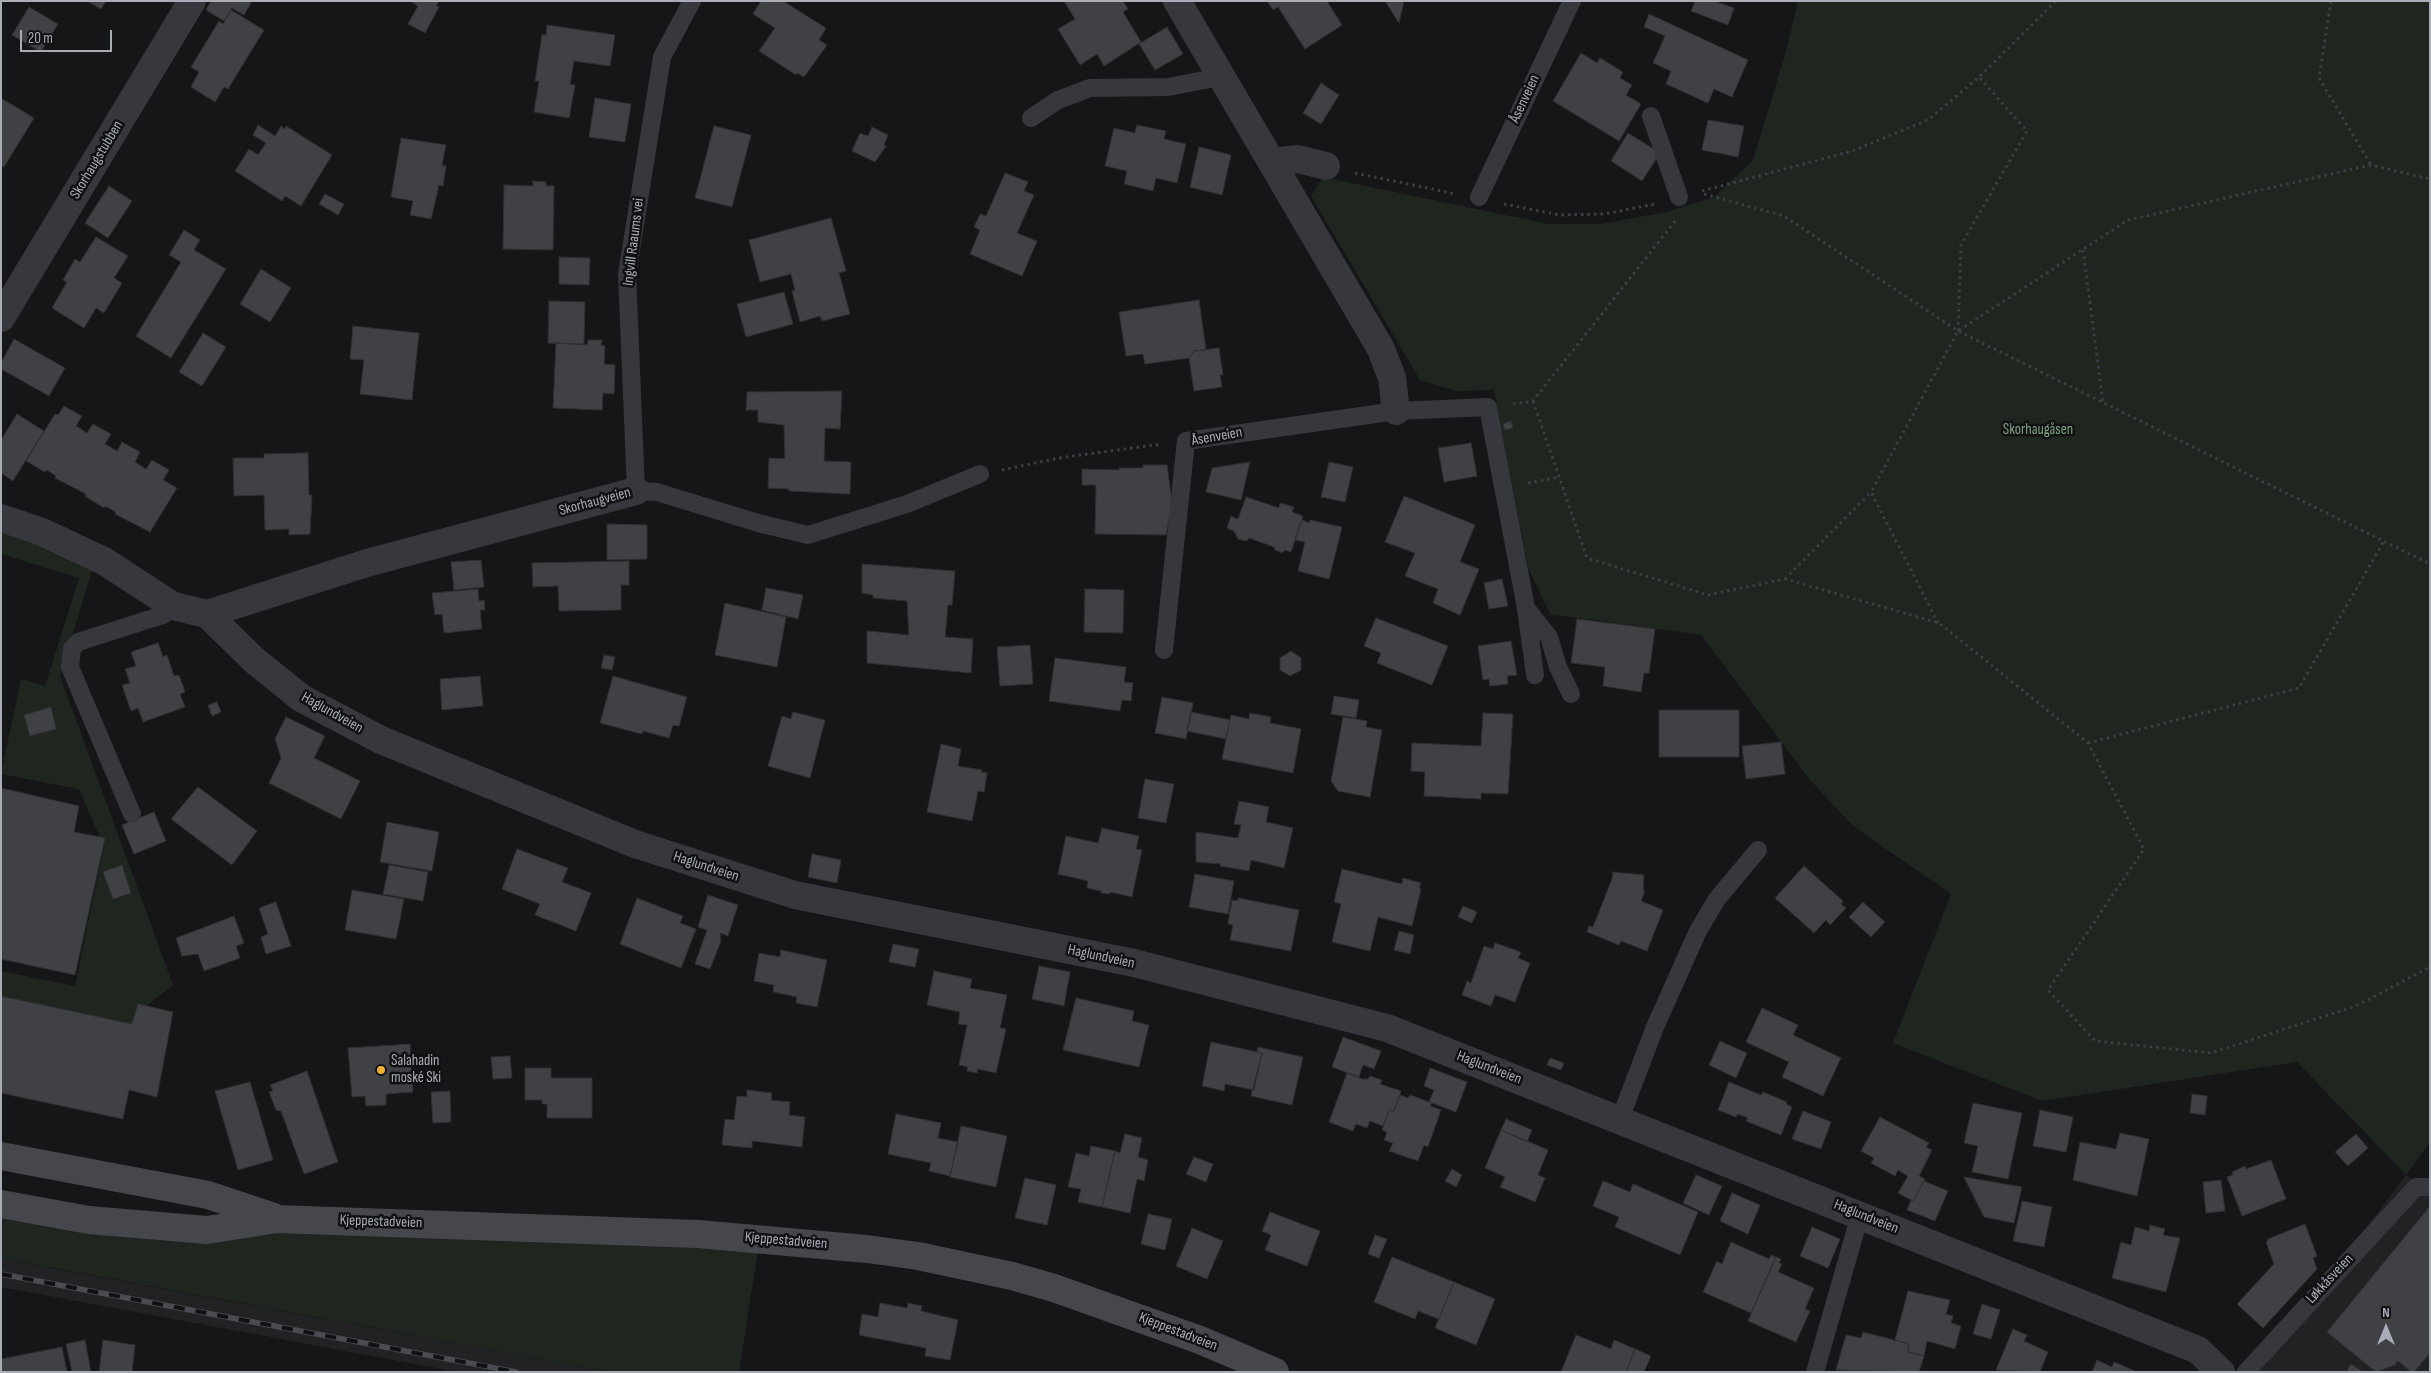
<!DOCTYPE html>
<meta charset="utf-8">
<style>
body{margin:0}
#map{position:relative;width:2431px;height:1373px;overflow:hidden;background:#161618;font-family:"Sofia Sans Condensed",sans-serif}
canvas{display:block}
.frame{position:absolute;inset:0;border:2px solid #a8adb8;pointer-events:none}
.north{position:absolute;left:2361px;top:1303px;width:50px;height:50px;-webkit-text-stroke:4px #111113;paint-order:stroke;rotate:0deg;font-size:14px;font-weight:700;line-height:20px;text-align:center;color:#a8adb8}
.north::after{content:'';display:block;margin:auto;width:18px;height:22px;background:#a8adb8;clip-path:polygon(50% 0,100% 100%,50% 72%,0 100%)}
.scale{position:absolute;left:20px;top:30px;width:92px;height:22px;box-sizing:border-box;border:2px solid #a8adb8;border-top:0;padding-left:6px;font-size:15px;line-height:18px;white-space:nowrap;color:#a8adb8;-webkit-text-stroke:4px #111113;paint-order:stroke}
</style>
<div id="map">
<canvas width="2431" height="1373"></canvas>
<div class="frame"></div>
<div class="north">N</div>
<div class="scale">20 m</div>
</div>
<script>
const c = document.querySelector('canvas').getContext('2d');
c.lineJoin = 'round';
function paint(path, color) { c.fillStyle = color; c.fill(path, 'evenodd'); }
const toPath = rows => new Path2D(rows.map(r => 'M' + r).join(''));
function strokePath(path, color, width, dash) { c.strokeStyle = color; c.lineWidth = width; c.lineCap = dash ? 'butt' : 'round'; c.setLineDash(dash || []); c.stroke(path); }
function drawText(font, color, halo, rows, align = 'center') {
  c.font = font + ' "Sofia Sans Condensed",sans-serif'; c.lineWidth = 5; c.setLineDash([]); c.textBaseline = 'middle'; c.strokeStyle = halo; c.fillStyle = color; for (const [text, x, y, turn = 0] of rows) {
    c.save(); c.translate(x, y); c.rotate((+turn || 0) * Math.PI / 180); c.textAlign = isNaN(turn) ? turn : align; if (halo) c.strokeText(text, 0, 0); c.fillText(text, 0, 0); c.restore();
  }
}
paint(toPath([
 [2406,1175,2430,1190,2430,1372,2257,1372],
 [1,1258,62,1270,610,1372,458,1372,1,1287]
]), '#222225');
paint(toPath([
 [1798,1,2430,1,2430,1142,2406,1175,2297,1062,2042,1101,1893,1043,1951,894,1853,826,1810,780,1701,635,1550,614,1528,567,1494,390,1456,391,1420,380,1311,196,1323,177,1549,224,1600,224,1667,212,1714,197,1753,160,1785,55],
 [1,533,94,564,60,676,173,985,135,1015,133,1027,1,999,1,971,75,986,104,847,79,789,1,774,21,679,45,686,79,578,1,554],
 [1,1204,44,1213,760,1238,739,1372,610,1372,1,1258]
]), '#1e261f');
const building = toPath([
 [87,1,106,1,101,9,87,1],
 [211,1,252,1,244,15,232,8,224,21,206,10,211,1],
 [410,1,439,1,436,6,439,7,425,33,408,24,418,6,410,1],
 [761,1,783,1,826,28,819,40,827,45,804,77,797,73,796,75,759,51,775,28,753,14,761,1],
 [1064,1,1123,1,1128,9,1123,12,1141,42,1104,66,1097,54,1080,65,1058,29,1075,19,1064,1],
 [1267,1,1327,1,1342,25,1305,49,1278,7,1273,10,1267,1],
 [1385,1,1404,1,1399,23,1385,1],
 [1695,1,1714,1,1734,8,1728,25,1691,11,1695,1],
 [29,7,58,24,41,52,12,35,29,7],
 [231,10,264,30,228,89,224,87,215,102,191,87,199,72,191,67,219,21,223,24,231,10],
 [1649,14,1748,60,1732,97,1714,89,1708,103,1666,84,1671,71,1653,63,1665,36,1644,27,1649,14],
 [547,25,615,35,610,66,574,61,570,84,575,85,569,118,534,112,539,81,535,81,542,35,546,35,547,25],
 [1167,27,1183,54,1155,70,1139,44,1167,27],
 [1581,53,1597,63,1600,58,1623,72,1620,78,1632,85,1626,95,1641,104,1619,141,1553,101,1581,53],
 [1321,83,1339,95,1321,124,1303,113,1321,83],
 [1,98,34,118,4,167,1,166,1,98],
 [595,98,631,104,625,142,589,137,595,98],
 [1708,120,1744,126,1738,157,1702,150,1708,120],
 [258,125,275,136,281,126,285,129,286,126,332,155,301,206,285,196,282,201,235,171,249,149,258,155,266,143,253,135,258,125],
 [1137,125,1166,131,1164,139,1186,144,1177,183,1156,178,1153,191,1124,184,1127,171,1105,166,1114,128,1135,133,1137,125],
 [714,126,751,135,732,207,695,198,714,126],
 [872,127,888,135,884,145,886,146,875,162,852,151,860,133,868,136,872,127],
 [1628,133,1660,153,1642,181,1611,161,1628,133],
 [401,138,446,145,442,165,446,166,443,186,439,185,431,219,410,215,413,201,391,197,401,138],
 [1199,147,1231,155,1222,195,1190,187,1199,147],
 [1005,173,1028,182,1024,191,1034,195,1017,233,1037,241,1022,276,970,254,980,230,974,227,980,214,986,216,1005,173],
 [533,181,546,182,546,186,554,186,553,250,503,249,504,185,533,186,533,181],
 [109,186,132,201,108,238,85,223,109,186],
 [325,194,344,204,338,215,319,204,325,194],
 [831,218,846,271,839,273,850,314,822,321,820,316,800,322,792,291,795,290,791,274,760,282,749,240,831,218],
 [184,230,200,240,194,250,226,269,171,358,136,336,181,262,169,255,184,230],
 [96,237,128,256,114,278,122,283,104,313,96,308,84,328,52,308,67,282,63,280,75,259,80,262,96,237],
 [559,257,590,258,589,285,559,284,559,257],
 [261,269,291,288,270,322,240,304,261,269],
 [784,292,793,324,746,337,737,304,784,292],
 [1199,300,1206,350,1194,351,1189,358,1145,364,1143,354,1126,356,1119,312,1199,300],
 [549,301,585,302,584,344,548,343,549,301],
 [353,326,419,333,412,400,360,394,364,360,350,359,353,326],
 [203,333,226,347,202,386,179,372,203,333],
 [14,339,65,368,49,396,1,369,1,363,14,339],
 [588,340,602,340,601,345,605,346,604,364,615,365,614,394,603,393,602,410,553,408,556,343,587,345,588,340],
 [1219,348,1223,375,1220,375,1222,387,1194,391,1189,358,1194,351,1219,348],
 [842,391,840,429,825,428,824,461,851,462,850,494,789,491,789,489,768,488,769,458,785,459,784,425,758,422,758,410,746,410,747,392,842,391],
 [64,406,82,416,76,426,87,433,93,424,111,434,105,444,117,451,122,442,140,452,135,462,146,469,152,460,169,470,163,480,177,488,150,532,115,514,116,512,105,506,104,508,85,496,86,494,55,478,56,476,47,470,45,472,26,461,55,414,58,415,64,406],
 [17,414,44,431,13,481,1,473,1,440,17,414],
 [1511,421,1513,428,1505,430,1503,424,1511,421],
 [1471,443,1477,476,1444,482,1438,448,1471,443],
 [308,453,309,495,312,495,310,534,289,535,289,529,265,530,264,495,234,496,233,458,264,458,264,454,308,453],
 [1250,462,1241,500,1206,492,1212,468,1250,462],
 [1329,462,1353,467,1345,502,1321,497,1329,462],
 [1143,465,1167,465,1172,502,1166,535,1095,534,1096,485,1082,485,1082,469,1119,470,1119,468,1143,468,1143,465],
 [1404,496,1475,525,1460,562,1479,569,1460,615,1433,603,1438,589,1405,576,1415,553,1385,542,1404,496],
 [1246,497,1279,508,1280,503,1294,507,1292,512,1303,516,1291,552,1285,550,1282,553,1275,550,1274,547,1249,538,1246,541,1238,539,1234,531,1227,528,1231,516,1238,519,1246,497],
 [1302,520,1309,523,1310,520,1342,527,1329,579,1298,571,1305,542,1295,540,1302,520],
 [607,524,647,525,647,559,607,560,607,524],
 [481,560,484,587,454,590,451,562,481,560],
 [629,561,629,585,621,585,621,610,559,611,558,586,533,587,532,563,629,561],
 [862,564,955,571,952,605,948,605,945,637,973,639,971,673,867,663,867,631,909,635,907,601,873,598,873,595,862,593,862,564],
 [1502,579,1508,606,1489,609,1484,583,1502,579],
 [766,588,803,595,798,619,762,610,766,588],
 [478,589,479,601,484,600,485,610,480,610,482,629,444,633,442,614,435,615,432,593,478,589],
 [1085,589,1124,590,1123,633,1084,632,1085,589],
 [725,603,786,617,777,667,715,655,725,603],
 [1376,618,1448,646,1432,685,1377,663,1381,653,1364,646,1376,618],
 [1577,619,1655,629,1649,673,1644,673,1641,692,1603,686,1605,667,1571,663,1577,619],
 [1511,641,1517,675,1507,676,1508,684,1490,686,1489,679,1483,680,1478,646,1511,641],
 [158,643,163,657,167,655,174,676,179,675,185,692,180,694,185,707,143,722,138,708,131,711,122,685,130,683,125,669,136,666,131,652,158,643],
 [1030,645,1033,684,1000,686,997,647,1030,645],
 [1291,651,1301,658,1301,670,1290,676,1280,670,1280,658,1291,651],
 [604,655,615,657,612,670,601,668,604,655],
 [1055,658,1126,667,1124,682,1133,683,1131,701,1122,700,1120,711,1049,701,1055,658],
 [480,676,483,706,442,710,440,679,480,676],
 [613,676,687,697,679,726,673,725,669,738,643,731,642,734,600,723,613,676],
 [1334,696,1359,700,1356,718,1331,714,1334,696],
 [1162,697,1193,703,1186,739,1155,733,1162,697],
 [217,702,221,712,212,716,208,705,217,702],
 [51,707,56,729,30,736,24,715,51,707],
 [1659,710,1739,710,1739,757,1659,757,1659,710],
 [793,712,825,720,810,778,768,766,782,716,791,719,793,712],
 [1191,712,1230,720,1226,739,1187,731,1191,712],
 [1250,713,1271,717,1270,723,1301,729,1293,773,1222,759,1231,715,1249,719,1250,713],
 [1483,713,1513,714,1508,794,1481,793,1481,799,1424,796,1425,772,1411,771,1412,743,1481,746,1483,713],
 [286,717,325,736,314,758,360,781,341,819,269,783,281,758,275,739,286,717],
 [1343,717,1367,721,1366,727,1382,730,1370,797,1338,791,1331,781,1343,717],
 [1781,742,1785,774,1746,779,1742,746,1781,742],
 [941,744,961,749,958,766,982,770,981,772,987,773,984,792,978,791,972,821,927,812,941,744],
 [1145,779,1174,784,1166,823,1138,818,1145,779],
 [198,787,257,831,232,865,171,819,198,787],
 [1,788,79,806,74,832,105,838,75,975,1,959,1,788],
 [1239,801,1269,807,1266,822,1293,828,1284,868,1251,860,1249,871,1220,866,1221,864,1196,862,1196,832,1238,838,1241,825,1234,824,1239,801],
 [154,812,166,841,134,854,122,825,154,812],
 [387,822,439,832,432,871,380,862,387,822],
 [1102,828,1139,836,1136,849,1142,850,1132,897,1110,892,1110,894,1101,893,1101,891,1087,888,1088,881,1058,874,1066,836,1098,843,1102,828],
 [517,849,568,868,562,882,591,893,576,931,535,915,540,904,502,889,517,849],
 [812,854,841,860,837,883,808,877,812,854],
 [122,865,131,893,113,899,103,872,122,865],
 [389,865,428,872,423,901,383,894,389,865],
 [1804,866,1843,901,1841,904,1846,908,1830,925,1826,920,1814,933,1775,898,1804,866],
 [1342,869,1402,884,1403,878,1421,883,1419,888,1421,889,1412,926,1378,917,1370,951,1332,942,1341,904,1334,902,1342,869],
 [1613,872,1644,875,1643,891,1645,891,1641,901,1663,910,1647,951,1621,941,1619,945,1587,932,1589,926,1593,927,1612,879,1613,872],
 [1195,874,1234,881,1228,914,1189,907,1195,874],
 [352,890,404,899,396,939,345,930,352,890],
 [708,895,738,905,728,936,720,933,721,941,710,969,695,964,707,930,698,927,708,895],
 [637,898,683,916,680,923,696,929,681,968,620,944,637,898],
 [1238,898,1299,910,1291,951,1230,940,1233,925,1228,924,1232,900,1238,901,1238,898],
 [276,902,291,946,266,954,261,937,268,934,259,908,276,902],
 [1863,902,1885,922,1871,937,1849,917,1863,902],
 [1463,906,1477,912,1472,923,1458,917,1463,906],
 [234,916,244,943,236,946,240,958,204,971,198,954,182,956,176,938,234,916],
 [1399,931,1414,935,1410,954,1394,950,1399,931],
 [1495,943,1521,952,1518,958,1530,963,1515,1002,1495,995,1491,1006,1462,995,1467,981,1471,983,1484,946,1493,949,1495,943],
 [893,944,919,949,915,967,889,962,893,944],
 [781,950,827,960,817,1007,796,1003,797,997,773,992,774,985,754,981,759,953,780,957,781,950],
 [1039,966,1070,972,1064,1006,1032,999,1039,966],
 [934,971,972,979,970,988,1007,995,1000,1028,1006,1029,996,1073,978,1069,977,1073,967,1071,968,1067,959,1065,967,1025,958,1024,960,1012,927,1005,934,971],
 [1,996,132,1024,138,1004,173,1012,157,1097,129,1090,123,1119,1,1093,1,996],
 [1076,998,1134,1011,1132,1021,1149,1025,1139,1067,1063,1050,1076,998],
 [1762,1008,1798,1025,1793,1035,1841,1058,1823,1096,1782,1077,1789,1062,1746,1042,1762,1008],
 [1343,1037,1381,1051,1374,1069,1363,1065,1359,1077,1332,1067,1343,1037],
 [1720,1041,1747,1053,1736,1078,1709,1065,1720,1041],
 [1211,1042,1262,1053,1254,1090,1225,1084,1224,1091,1202,1086,1211,1042],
 [410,1044,413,1092,386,1094,386,1105,366,1106,365,1096,352,1097,348,1048,410,1044],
 [1258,1047,1303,1057,1292,1105,1251,1096,1262,1053,1257,1052,1258,1047],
 [510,1056,512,1078,493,1079,491,1057,510,1056],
 [1550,1058,1564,1063,1561,1070,1547,1065,1550,1058],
 [525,1068,551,1068,551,1078,592,1078,592,1118,547,1118,547,1104,542,1104,542,1100,525,1100,525,1068],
 [1430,1068,1467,1082,1456,1112,1429,1102,1434,1090,1424,1086,1430,1068],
 [307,1071,338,1162,304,1174,281,1111,276,1110,269,1092,273,1091,270,1085,307,1071],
 [1347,1073,1362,1079,1368,1079,1370,1076,1382,1080,1380,1084,1401,1091,1394,1111,1389,1110,1383,1126,1370,1121,1367,1128,1356,1124,1353,1131,1329,1122,1347,1073],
 [250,1082,273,1160,238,1170,215,1091,250,1082],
 [1729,1082,1761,1095,1763,1092,1787,1102,1786,1104,1792,1107,1781,1135,1746,1121,1748,1118,1738,1114,1736,1117,1718,1110,1729,1082],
 [747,1090,772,1093,771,1100,790,1102,789,1115,805,1117,802,1147,752,1141,752,1148,722,1145,725,1119,734,1120,737,1096,747,1097,747,1090],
 [450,1091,451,1122,433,1123,431,1092,450,1091],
 [2192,1094,2207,1096,2205,1115,2190,1113,2192,1094],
 [1400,1095,1408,1098,1410,1095,1432,1103,1430,1106,1441,1110,1428,1147,1424,1145,1418,1161,1389,1151,1393,1143,1384,1140,1387,1132,1382,1130,1389,1110,1394,1111,1400,1095],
 [1973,1103,2022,1113,2008,1179,1972,1172,1978,1146,1964,1143,1973,1103],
 [2040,1110,2073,1117,2066,1152,2033,1146,2040,1110],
 [1803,1111,1831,1122,1821,1149,1792,1139,1803,1111],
 [896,1114,941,1123,938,1138,958,1142,950,1176,929,1171,931,1163,888,1154,896,1114],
 [1880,1117,1929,1143,1926,1147,1932,1150,1919,1176,1925,1179,1913,1201,1898,1193,1908,1176,1898,1170,1895,1176,1871,1163,1874,1158,1861,1151,1880,1117],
 [1506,1119,1532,1130,1527,1142,1501,1130,1506,1119],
 [961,1126,1007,1136,996,1187,950,1177,961,1126],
 [1501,1130,1548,1150,1538,1175,1545,1178,1535,1202,1500,1187,1505,1177,1485,1168,1501,1130],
 [2120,1133,2149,1139,2137,1196,2073,1180,2080,1142,2116,1149,2120,1133],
 [1125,1134,1142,1138,1138,1157,1148,1160,1144,1181,1137,1179,1130,1213,1102,1207,1115,1151,1120,1153,1125,1134],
 [2356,1134,2368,1148,2348,1166,2335,1152,2356,1134],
 [1091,1146,1115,1151,1102,1207,1078,1202,1081,1189,1068,1187,1076,1153,1089,1156,1091,1146],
 [1194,1157,1213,1164,1206,1182,1186,1174,1194,1157],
 [2271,1160,2286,1199,2242,1216,2227,1177,2233,1175,2232,1172,2245,1166,2246,1169,2271,1160],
 [1452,1169,1462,1175,1456,1187,1445,1181,1452,1169],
 [1696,1175,1722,1186,1709,1215,1683,1203,1696,1175],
 [1964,1177,2022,1187,2014,1223,1984,1217,1964,1177],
 [1025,1178,1056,1185,1047,1225,1015,1218,1025,1178],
 [2221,1180,2225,1211,2206,1213,2203,1182,2221,1180],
 [1603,1181,1630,1192,1633,1184,1698,1212,1680,1255,1615,1227,1619,1217,1593,1206,1603,1181],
 [1924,1181,1948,1191,1935,1221,1907,1210,1911,1200,1913,1201,1924,1181],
 [1732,1193,1760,1205,1748,1234,1720,1221,1732,1193],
 [2022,1201,2052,1207,2044,1247,2013,1241,2022,1201],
 [2430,1206,2430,1353,2414,1372,2411,1372,2398,1361,2395,1365,2376,1372,2327,1332,2430,1206],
 [1270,1212,1320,1231,1307,1266,1265,1250,1271,1235,1262,1231,1270,1212],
 [1148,1214,1172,1219,1165,1250,1141,1244,1148,1214],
 [2305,1224,2317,1256,2313,1258,2317,1269,2263,1328,2237,1304,2274,1264,2266,1242,2268,1241,2268,1239,2305,1224],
 [2150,1225,2165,1229,2163,1235,2180,1238,2166,1292,2112,1278,2121,1242,2131,1245,2135,1227,2149,1231,2150,1225],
 [1812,1227,1840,1239,1828,1268,1800,1256,1812,1227],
 [1192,1228,1223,1241,1207,1279,1176,1266,1192,1228],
 [1375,1235,1387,1239,1379,1258,1368,1254,1375,1235],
 [1731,1242,1769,1259,1771,1255,1776,1257,1751,1313,1703,1292,1717,1261,1722,1264,1731,1242],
 [1392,1257,1454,1282,1439,1319,1418,1311,1415,1319,1374,1302,1392,1257],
 [1776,1257,1781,1259,1779,1263,1782,1264,1778,1272,1814,1288,1805,1309,1810,1311,1796,1342,1748,1321,1776,1257],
 [1454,1282,1495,1299,1476,1345,1435,1328,1454,1282],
 [1908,1291,1950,1300,1946,1314,1953,1316,1951,1323,1961,1326,1955,1349,1927,1341,1924,1356,1908,1352,1909,1344,1895,1340,1908,1291],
 [880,1303,907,1308,908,1303,922,1306,921,1311,958,1320,950,1360,925,1356,926,1348,859,1335,862,1314,878,1317,880,1303],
 [1982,1304,2000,1310,1991,1339,1973,1334,1982,1304],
 [2013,1329,2027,1335,2024,1341,2048,1352,2040,1372,1996,1370,2013,1329],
 [1863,1332,1909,1344,1908,1352,1924,1356,1919,1372,1836,1370,1846,1335,1861,1338,1863,1332],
 [1576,1335,1611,1349,1614,1340,1635,1349,1626,1372,1561,1372,1576,1335],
 [85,1340,91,1372,72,1372,66,1344,85,1340],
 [103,1340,135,1345,132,1372,99,1372,103,1340],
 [62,1347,67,1372,1,1372,1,1359,62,1347],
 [1635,1349,1651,1356,1644,1372,1626,1372,1635,1349],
 [2097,1360,2112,1367,2114,1362,2135,1371,2092,1372,2097,1360],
 [2351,1364,2363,1372,2346,1372,2351,1364]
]);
paint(building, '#404145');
strokePath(building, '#303034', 1);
strokePath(toPath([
 [2331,1,2319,78,2371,165],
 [1355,173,1456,194],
 [1702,191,1852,151,1928,120,1979,77,2056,1],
 [1704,194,1784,216,1958,331,2430,564],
 [1504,204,1560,215,1604,214,1655,204],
 [2083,250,2103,402],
 [1958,331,1961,245,2027,131,1979,77],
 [1533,401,1587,558,1708,595,1785,579,1939,623,2088,743,2144,849,2048,990,2095,1041,2211,1053,2356,1006,2430,967],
 [1513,404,1533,401,1676,220],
 [1002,470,1059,458,1161,444],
 [1528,483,1560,477],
 [1785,579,1871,492],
 [1938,623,1871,492,1958,331,2128,220,2371,165,2430,179],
 [2088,743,2299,688,2384,541]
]), '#3d3f44', 3, [2.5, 4]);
strokePath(toPath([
 [692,1,662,57,627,274,636,491,657,492,758,523,808,535,907,504,980,474],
 [1651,116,1679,197],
 [1031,118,1058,100,1090,88,1168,87,1220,77],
 [1479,197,1572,1],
 [1526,608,1549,637,1558,667,1571,694],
 [1164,650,1186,441,1396,411,1488,407,1526,608,1535,675],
 [132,814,70,667,72,649,78,642,163,615,173,606],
 [1620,1119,1655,1027,1698,931,1717,899,1758,850],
 [1815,1372,1860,1215],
 [2246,1372,2416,1187,2430,1187]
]), '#37383d', 18);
strokePath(toPath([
 [1177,1,1381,349,1392,378,1396,411],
 [1272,162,1298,159,1326,166],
 [1,318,192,1],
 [1,518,42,532,104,561,173,606,207,614,254,660,301,698,381,740,635,844,795,895,1134,963,1387,1028,2198,1350,2221,1372],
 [207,614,367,563,636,491]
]), '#37383d', 28);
strokePath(toPath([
 [1,1156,208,1195,274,1217],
 [1,1204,89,1220,207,1230,277,1219,698,1234,867,1249,918,1256,1012,1276,1054,1288,1200,1340,1275,1372]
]), '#45474d', 28);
const rail = toPath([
 [1,1274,516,1372]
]);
strokePath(rail, '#4a4c52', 5.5);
strokePath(rail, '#111113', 4, [11]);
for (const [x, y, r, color] of [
 [381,1070,5,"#f2b134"]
]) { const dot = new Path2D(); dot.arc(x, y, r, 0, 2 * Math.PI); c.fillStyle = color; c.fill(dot); strokePath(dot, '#111113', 2); }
drawText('15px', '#a8adb8', '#111113', [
 ["Åsenveien",1525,99,-65],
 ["Skorhaugstubben",97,160,-59],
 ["Ingvill Raaums vei",634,242,-83],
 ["Åsenveien",1217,437,-10],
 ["Skorhaugveien",595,502,-15],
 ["Haglundveien",332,713,29],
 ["Haglundveien",706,867,18],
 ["Haglundveien",1101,957,12],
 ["Haglundveien",1489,1068,21],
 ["Haglundveien",1866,1217,22],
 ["Kjeppestadveien",381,1222,2],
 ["Kjeppestadveien",786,1241,5],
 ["Løkkåsveien",2330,1279,-47],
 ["Kjeppestadveien",1178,1332,21]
]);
drawText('15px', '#7fa381', '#111113', [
 ["Skorhaugåsen",2038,430]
]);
drawText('15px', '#a8adb8', '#111113', [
 ["Salahadin",391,1061],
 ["moské Ski",391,1078]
], 'left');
</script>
